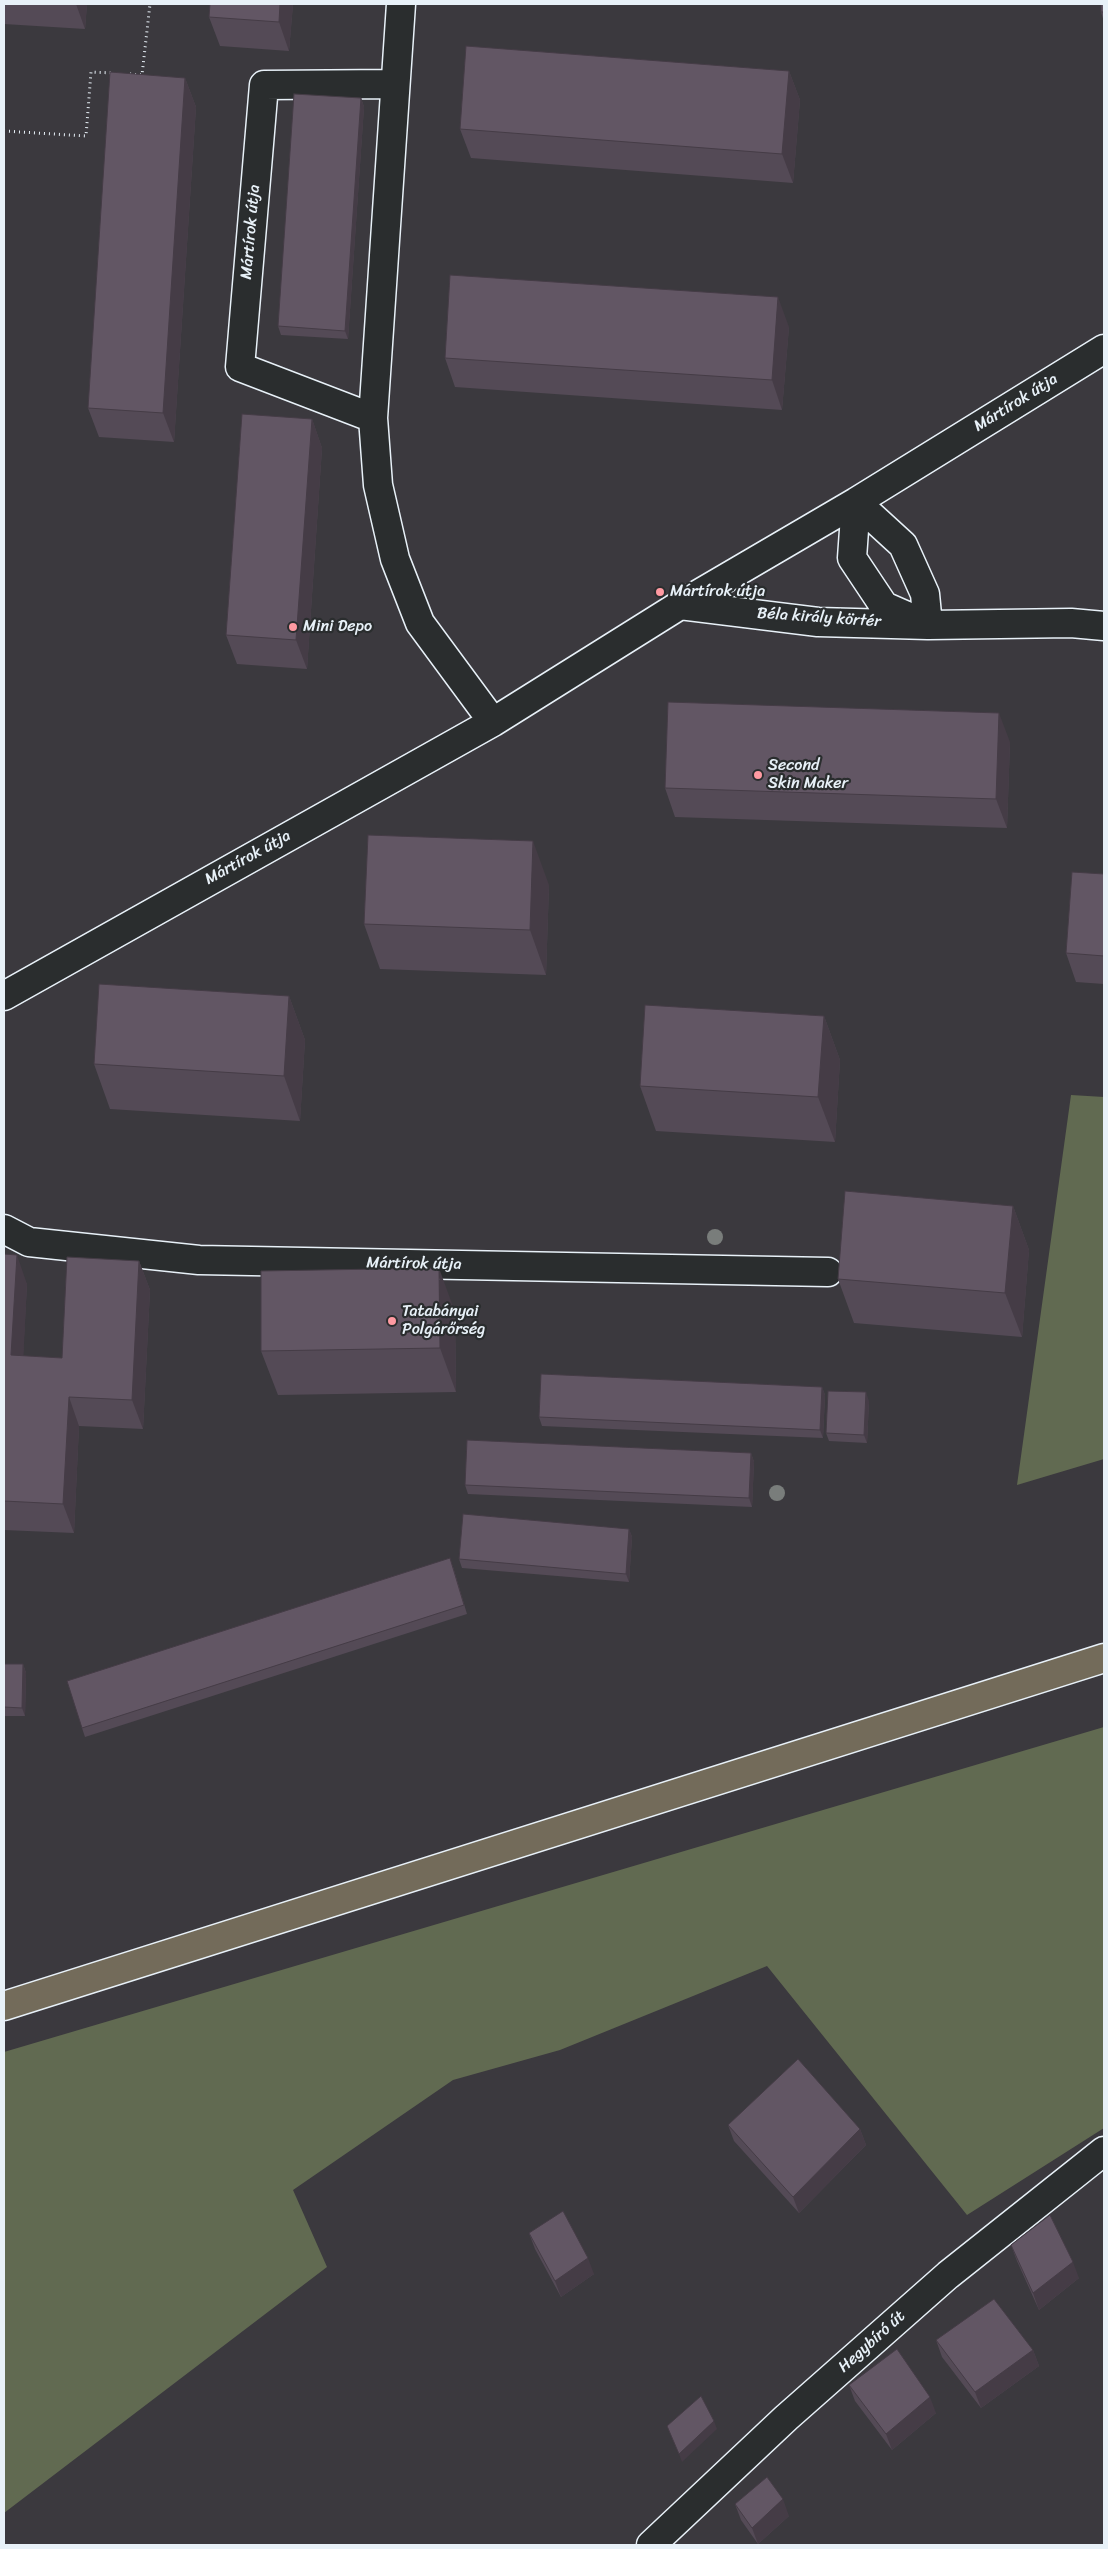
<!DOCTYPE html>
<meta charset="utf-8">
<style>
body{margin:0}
#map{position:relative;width:1108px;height:2549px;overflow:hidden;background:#3b393e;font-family:Sriracha,sans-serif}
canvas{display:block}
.frame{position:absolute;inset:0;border:5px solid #e8f1f8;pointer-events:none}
</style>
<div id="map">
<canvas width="1108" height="2549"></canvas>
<div class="frame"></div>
</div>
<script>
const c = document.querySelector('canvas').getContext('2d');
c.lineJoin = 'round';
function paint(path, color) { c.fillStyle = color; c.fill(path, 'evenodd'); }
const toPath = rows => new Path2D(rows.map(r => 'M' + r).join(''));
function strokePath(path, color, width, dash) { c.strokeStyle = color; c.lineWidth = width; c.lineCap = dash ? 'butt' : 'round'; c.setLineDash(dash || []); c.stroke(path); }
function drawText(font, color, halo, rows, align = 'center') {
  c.font = font + ' Sriracha,sans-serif'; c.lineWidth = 4.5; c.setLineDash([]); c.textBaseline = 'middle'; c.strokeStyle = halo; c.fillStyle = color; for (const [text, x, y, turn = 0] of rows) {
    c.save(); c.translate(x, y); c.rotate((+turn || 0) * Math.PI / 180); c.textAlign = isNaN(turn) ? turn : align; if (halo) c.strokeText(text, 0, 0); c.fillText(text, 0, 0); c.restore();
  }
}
paint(toPath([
 [1071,1095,1104,1097,1104,1459,1017,1485],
 [1104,1727,1104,2128,967,2215,767,1966,560,2050,453,2080,293,2190,327,2267,4,2513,4,2052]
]), '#616a51');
const minor = toPath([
 [401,4,373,418,378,485,395,559,420,623,493,722],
 [373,418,240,367,264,85,394,84],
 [856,502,852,558,884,606,916,620],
 [856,502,903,545,925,594,928,625],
 [680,605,818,622,928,625,1071,623,1104,626],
 [4,996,493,722,680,605,856,502,1104,349],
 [4,1229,29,1242,199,1260,828,1272],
 [651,2545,786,2418,948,2275,1104,2151]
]);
const primary = toPath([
 [4,2006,1104,1658]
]);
strokePath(minor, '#e8f1f8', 31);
strokePath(primary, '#e8f1f8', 31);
strokePath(toPath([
 [130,74,142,75,150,4],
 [4,131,86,136,91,72,114,73]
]), '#e8f1f8', 3, [1, 4]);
strokePath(minor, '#2a2d2e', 28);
strokePath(primary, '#736b5a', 28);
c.fillStyle = '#797d7b';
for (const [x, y] of [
 [715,1237],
 [777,1493]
]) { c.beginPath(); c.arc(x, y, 8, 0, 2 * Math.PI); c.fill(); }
paint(toPath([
 [4,4,87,4,85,29,4,24],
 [293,4,289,51,220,46,209,17],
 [1101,12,1104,12,1104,22],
 [789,71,800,100,793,183,471,158,460,129],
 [185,78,196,107,174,442,99,437,88,408],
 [361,98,364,107,348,339,281,335,278,326],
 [789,327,782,410,455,387,445,358],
 [312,419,322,448,307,669,237,664,226,635],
 [1010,742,1007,828,675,817,665,788],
 [1104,874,1104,984,1076,982,1066,953],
 [549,885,546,975,380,969,364,924],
 [289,996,305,1040,300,1121,110,1109,94,1064],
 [824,1016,840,1060,835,1142,656,1131,640,1086],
 [1013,1206,1029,1250,1022,1337,854,1323,838,1279],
 [4,1254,27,1284,23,1356,62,1358,139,1261,150,1290,143,1429,79,1426,74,1533,4,1530],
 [455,1312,456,1392,278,1395,261,1351],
 [822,1387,825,1395,823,1438,542,1426,539,1417],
 [869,1401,867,1443,829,1441,826,1433],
 [751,1453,754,1462,752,1507,468,1494,465,1485],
 [629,1529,632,1537,629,1582,462,1568,459,1559],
 [453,1567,467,1614,85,1737,82,1728],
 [4,1664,23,1664,26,1673,25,1716,4,1716],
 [728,2125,860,2129,866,2145,799,2213,734,2141],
 [529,2233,594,2274,561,2297,535,2249],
 [1011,2245,1079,2278,1039,2310,1017,2261],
 [936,2340,1033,2350,1039,2366,981,2408,942,2357],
 [849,2385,936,2413,892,2450,855,2401],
 [735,2504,789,2516,758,2544,741,2520]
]), '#544a56');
paint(toPath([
 [76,4,87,4,85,29],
 [280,4,293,4,289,51,279,22],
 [789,71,800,100,793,183,782,154],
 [185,78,196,107,174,442,163,413],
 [361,98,364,107,348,339,345,331],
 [778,297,789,327,782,410,772,380],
 [312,419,322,448,307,669,296,640],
 [999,713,1010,742,1007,828,996,799],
 [533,841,549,885,546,975,530,930],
 [289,996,305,1040,300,1121,284,1076],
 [824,1016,840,1060,835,1142,818,1097],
 [1013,1206,1029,1250,1022,1337,1005,1293],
 [17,1255,27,1284,22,1384,11,1355],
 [139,1261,150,1290,143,1429,132,1400],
 [439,1268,455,1312,456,1392,440,1348],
 [822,1387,825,1395,823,1438,820,1430],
 [866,1392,869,1401,867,1443,864,1435],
 [69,1397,79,1426,74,1533,63,1504],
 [751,1453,754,1462,752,1507,749,1498],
 [629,1529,632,1537,629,1582,626,1574],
 [23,1664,26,1673,25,1716,22,1708],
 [860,2129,866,2145,799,2213,793,2197],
 [588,2258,594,2274,561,2297,555,2281],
 [1073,2262,1079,2278,1039,2310,1033,2293],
 [1033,2350,1039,2366,981,2408,975,2392],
 [930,2397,936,2413,892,2450,886,2434],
 [714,2421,717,2429,682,2462,679,2454],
 [783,2499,789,2516,758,2544,752,2528]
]), '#453c46');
const building = toPath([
 [210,4,280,4,279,22,209,17,210,4],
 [1101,4,1104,4,1104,12,1101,12,1101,4],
 [466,46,789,71,782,154,460,129,466,46],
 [110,72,185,78,163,413,88,408,110,72],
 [294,94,361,98,345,331,278,326,294,94],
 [450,275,778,297,772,380,445,358,450,275],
 [242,414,312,419,296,640,226,635,242,414],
 [668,702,999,713,996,799,665,788,668,702],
 [368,835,533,841,530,930,364,924,368,835],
 [1072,872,1104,874,1104,956,1066,953,1072,872],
 [99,984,289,996,284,1076,94,1064,99,984],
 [645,1005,824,1016,818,1097,640,1086,645,1005],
 [845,1191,1013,1206,1005,1293,838,1279,845,1191],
 [4,1254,17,1255,11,1355,62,1358,67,1257,139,1261,132,1400,69,1397,63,1504,4,1501,4,1254],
 [439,1268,440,1348,261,1351,261,1271,439,1268],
 [541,1374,822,1387,820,1430,539,1417,541,1374],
 [828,1391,866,1392,864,1435,826,1433,828,1391],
 [467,1440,751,1453,749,1498,465,1485,467,1440],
 [463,1514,629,1529,626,1574,459,1559,463,1514],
 [450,1558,464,1605,82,1728,67,1681,450,1558],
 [4,1664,23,1664,22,1708,4,1707,4,1664],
 [798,2059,860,2129,793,2197,728,2125,798,2059],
 [563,2211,588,2258,555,2281,529,2233,563,2211],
 [1050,2215,1073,2262,1033,2293,1011,2245,1050,2215],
 [994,2299,1033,2350,975,2392,936,2340,994,2299],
 [897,2349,930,2397,886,2434,849,2385,897,2349],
 [701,2396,714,2421,679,2454,667,2426,701,2396],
 [767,2477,783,2499,752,2528,735,2504,767,2477]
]);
paint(building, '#625664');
strokePath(building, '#453c46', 1);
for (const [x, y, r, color] of [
 [660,592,5,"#ff9aa2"],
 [293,627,5,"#ff9aa2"],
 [758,775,5,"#ff9aa2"],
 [392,1321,5,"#ff9aa2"]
]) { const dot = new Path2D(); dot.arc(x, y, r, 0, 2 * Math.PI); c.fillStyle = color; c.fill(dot); strokePath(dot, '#2a2d2e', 2); }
drawText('16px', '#e8f1f8', '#2a2d2e', [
 ["Mártírok útja",251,232,-85],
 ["Mártírok útja",1016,403,-32],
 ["Béla király körtér",819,618,4],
 ["Mártírok útja",248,858,-29],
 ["Mártírok útja",414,1264,1],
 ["Hegybíró út",872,2342,-42]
]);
drawText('16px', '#e8f1f8', '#2a2d2e', [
 ["Mártírok útja",670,592],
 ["Mini Depo",303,627],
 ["Second",768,766],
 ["Skin Maker",768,784],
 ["Tatabányai",402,1312],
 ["Polgárőrség",402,1330]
], 'left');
</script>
